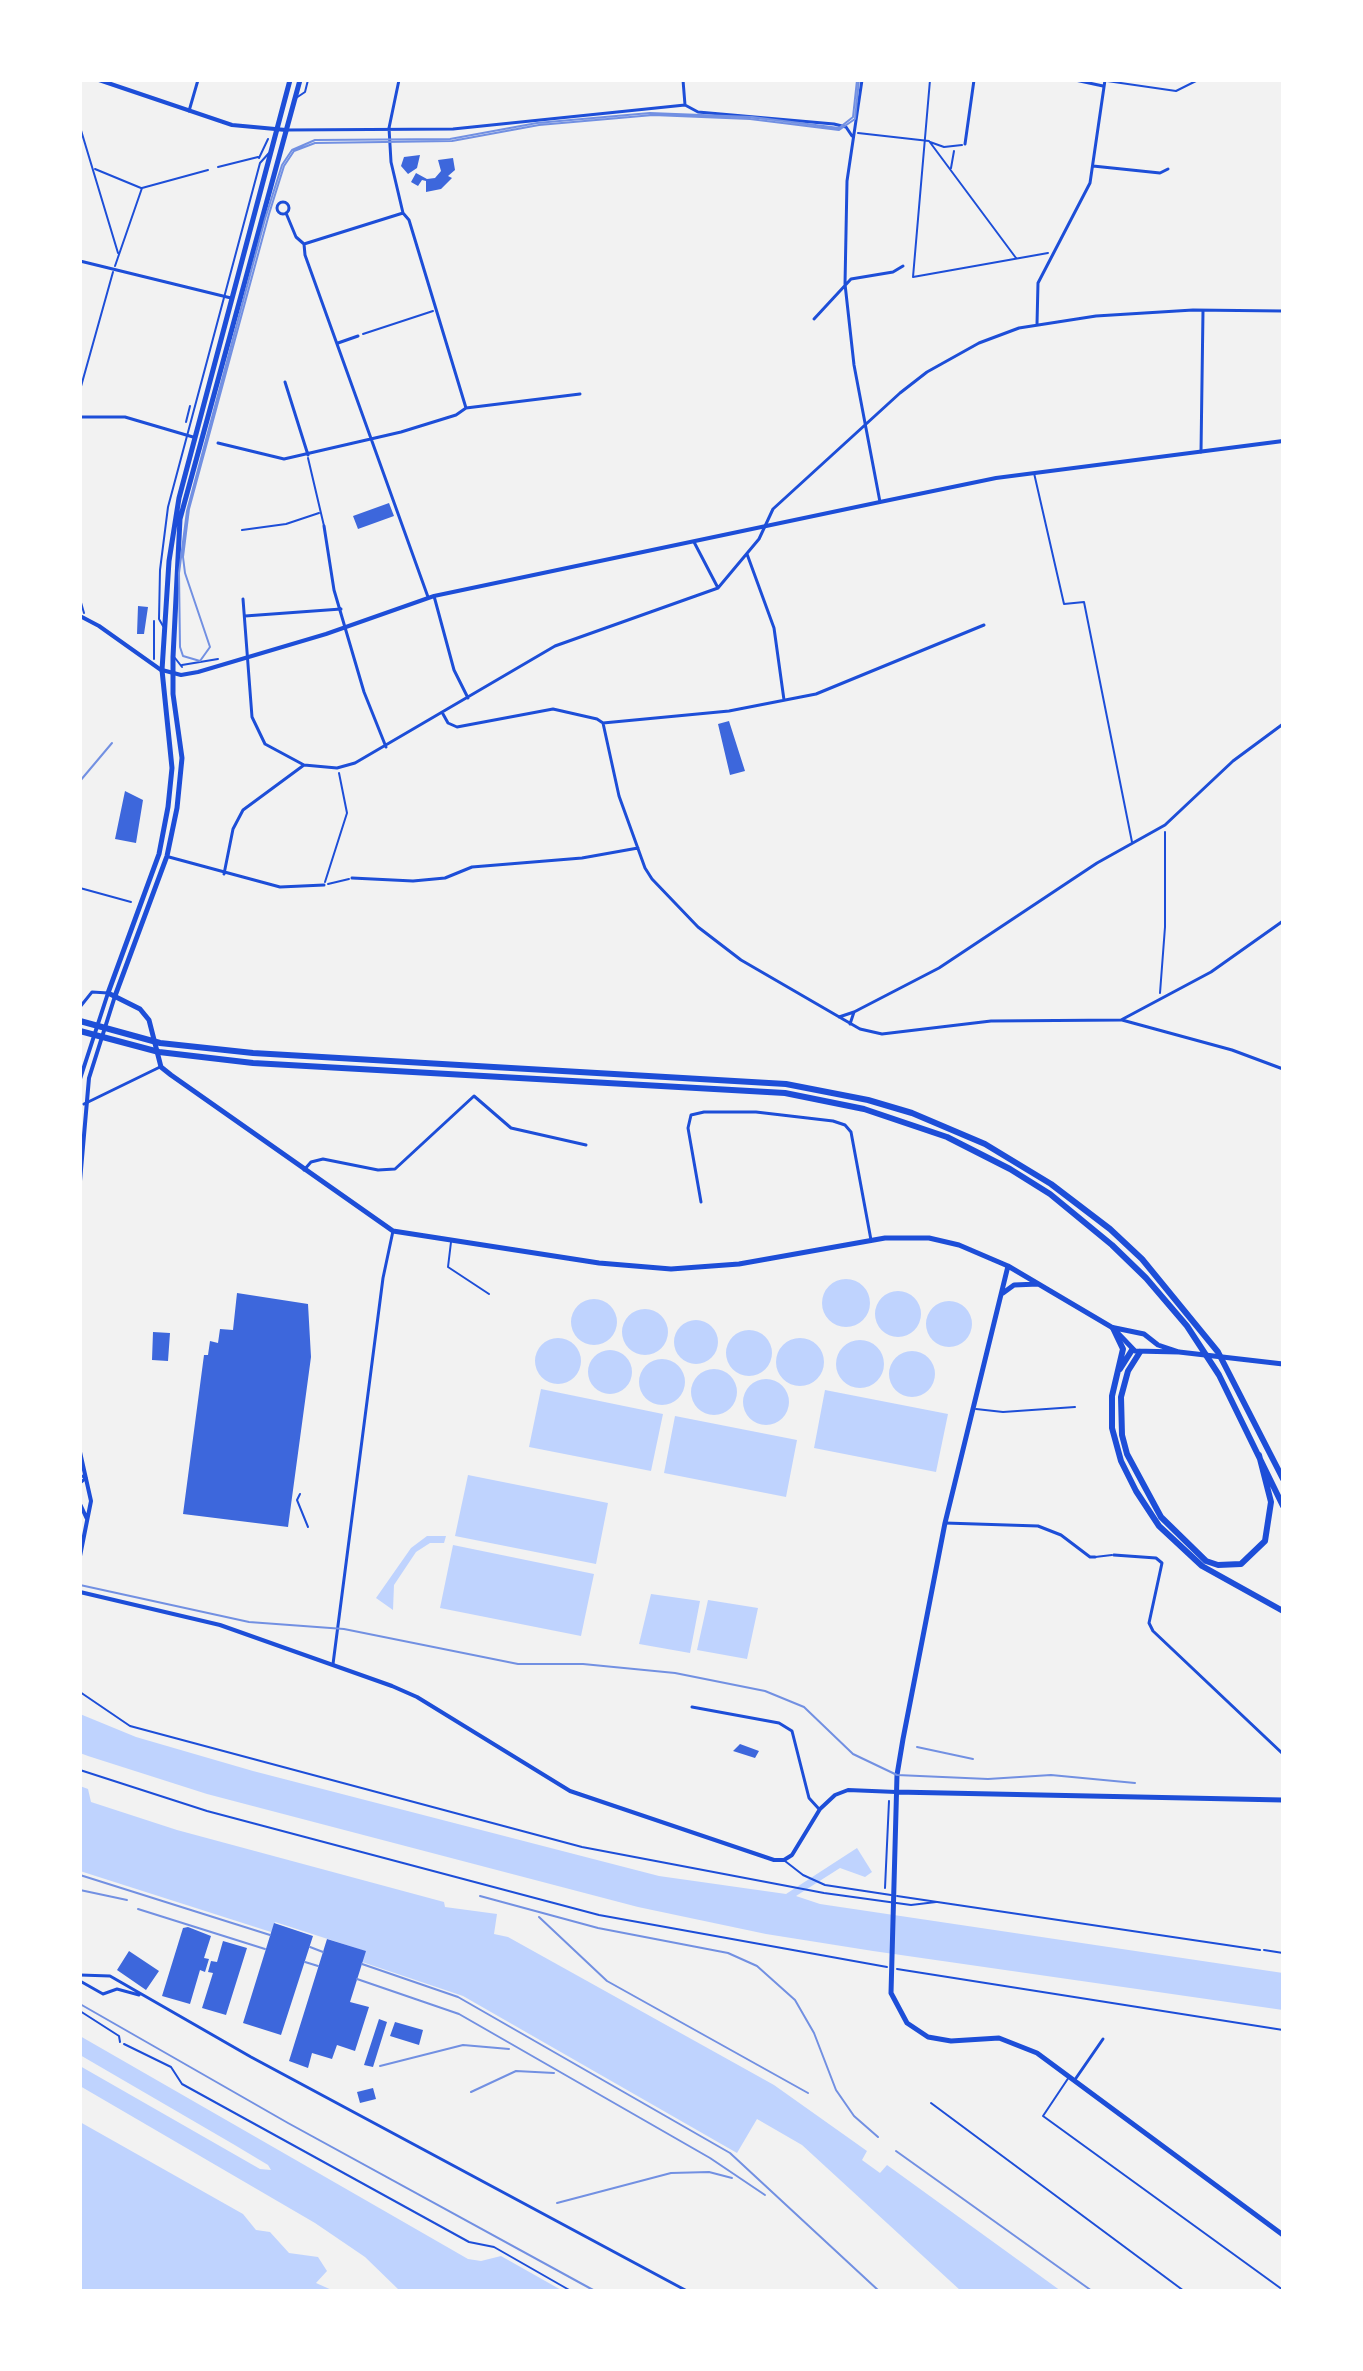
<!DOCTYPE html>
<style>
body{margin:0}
#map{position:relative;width:1363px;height:2371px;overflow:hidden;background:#f2f2f2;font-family:Cabin,sans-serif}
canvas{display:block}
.frame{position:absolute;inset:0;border:82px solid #fff;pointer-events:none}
</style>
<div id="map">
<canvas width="1363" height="2371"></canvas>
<div class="frame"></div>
</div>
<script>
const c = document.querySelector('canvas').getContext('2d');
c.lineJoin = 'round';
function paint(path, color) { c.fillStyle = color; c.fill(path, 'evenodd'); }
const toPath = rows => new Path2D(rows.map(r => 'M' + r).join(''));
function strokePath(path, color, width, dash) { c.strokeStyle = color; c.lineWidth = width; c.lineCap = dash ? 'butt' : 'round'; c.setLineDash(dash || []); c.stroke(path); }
paint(toPath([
 '822 1303a24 24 0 1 1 48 0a24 24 0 1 1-48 0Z',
 '875 1314a23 23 0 1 1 46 0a23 23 0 1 1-46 0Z',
 '571 1322a23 23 0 1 1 46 0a23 23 0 1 1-46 0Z',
 '926 1324a23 23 0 1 1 46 0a23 23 0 1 1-46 0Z',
 '622 1332a23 23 0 1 1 46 0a23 23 0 1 1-46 0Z',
 '674 1342a22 22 0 1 1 44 0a22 22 0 1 1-44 0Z',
 '726 1353a23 23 0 1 1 46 0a23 23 0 1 1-46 0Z',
 '535 1361a23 23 0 1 1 46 0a23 23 0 1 1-46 0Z',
 '776 1362a24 24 0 1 1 48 0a24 24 0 1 1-48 0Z',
 '836 1364a24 24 0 1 1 48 0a24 24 0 1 1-48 0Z',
 '588 1372a22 22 0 1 1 44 0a22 22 0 1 1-44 0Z',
 '889 1374a23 23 0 1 1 46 0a23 23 0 1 1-46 0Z',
 '639 1382a23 23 0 1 1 46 0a23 23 0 1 1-46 0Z',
 '691 1392a23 23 0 1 1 46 0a23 23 0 1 1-46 0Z',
 '743 1402a23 23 0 1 1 46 0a23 23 0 1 1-46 0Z',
 [541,1389,663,1414,651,1471,529,1447],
 [825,1390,948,1414,936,1472,814,1448],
 [675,1416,797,1440,786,1497,664,1473],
 [468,1475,608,1503,596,1564,455,1536],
 [427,1536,446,1536,444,1543,430,1543,416,1552,394,1585,393,1610,376,1598,411,1548],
 [453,1545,594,1574,581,1636,440,1608],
 [651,1594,700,1601,690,1653,639,1644],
 [708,1600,758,1608,747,1659,697,1650],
 [80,1714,136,1737,253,1771,659,1876,786,1894,857,1848,872,1872,865,1877,840,1868,796,1896,820,1904,1283,1973,1283,2010,873,1951,766,1934,638,1907,207,1794,88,1756,80,1753],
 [80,1786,88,1789,91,1802,177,1830,444,1902,445,1907,497,1914,494,1934,508,1937,774,2085,867,2151,862,2160,880,2173,887,2165,1061,2291,961,2291,802,2145,757,2119,737,2153,463,1996,362,1962,365,1951,275,1922,271,1932,80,1871],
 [80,2036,468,2259,481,2261,501,2256,563,2291,400,2291,365,2257,315,2223,80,2086,80,2066,260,2169,271,2170,268,2165,233,2144,80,2055],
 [80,2122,243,2214,256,2230,270,2232,289,2253,318,2257,327,2271,316,2283,334,2291,80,2291]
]), '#bfd3fe');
paint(toPath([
 [420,155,417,168,408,174,401,166,404,157],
 [453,158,455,170,448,176,452,178,441,189,426,192,426,181,422,180,418,186,411,182,416,173,427,179,435,178,441,171,438,160],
 [389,503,394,516,358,529,353,516],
 [138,606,148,607,144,634,137,634],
 [729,721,745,771,730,775,718,724],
 [125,791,143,800,136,843,115,839],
 [237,1293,308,1304,311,1357,288,1527,183,1514,204,1355,208,1355,210,1341,218,1343,220,1329,233,1330],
 [153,1332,170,1333,168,1361,152,1360],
 [740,1744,759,1751,755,1758,733,1751],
 [274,1923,313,1936,281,2035,243,2023],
 [188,1927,211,1936,204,1958,209,1959,205,1972,200,1970,190,2004,162,1996,183,1928],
 [327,1939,366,1951,350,2002,369,2007,355,2051,337,2045,332,2059,312,2053,308,2068,289,2061],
 [223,1941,247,1948,226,2015,202,2008,213,1973,208,1972,211,1961,217,1962],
 [129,1951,159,1971,146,1990,117,1970],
 [379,2019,387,2022,373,2067,364,2065],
 [395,2022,423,2030,419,2045,390,2036],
 [373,2088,376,2099,360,2103,357,2092]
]), '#3d67dc');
strokePath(toPath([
 [930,80,913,277,1048,253],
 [80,127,118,253],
 [858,133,929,141,1016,258],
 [930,142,944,147,962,145],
 [259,158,268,139],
 [218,167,258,157],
 [951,168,954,151],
 [95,169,141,188],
 [115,266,142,188,208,170],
 [363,334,433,311],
 [80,390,113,272],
 [186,422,190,406],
 [80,599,84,613],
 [154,659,154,621],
 [325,882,347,813,339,773],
 [328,884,349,879],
 [80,888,131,902],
 [1160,993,1165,927,1165,832],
 [80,1770,207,1811,599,1915,887,1967],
 [885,1888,889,1801],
 [1264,1950,1283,1953],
 [897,1969,1283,2030],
 [124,2044,171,2067,182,2084,469,2242,494,2247,571,2291]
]), '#1d4ed8', 2);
strokePath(toPath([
 [1107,81,1176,91,1198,80],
 [296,98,305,92,308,80],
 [1034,473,1064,604,1084,602,1132,842],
 [242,530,286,524,319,513],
 [163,626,159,619,160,570,168,507,260,163,269,153],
 [451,1242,448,1267,489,1294],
 [976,1409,1003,1412,1075,1407],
 [300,1494,297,1500,308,1527],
 [1095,1557,1112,1555],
 [80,1692,130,1726,582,1847,824,1893,911,1905,936,1902],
 [785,1861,803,1875,825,1885,891,1895],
 [897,1896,1260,1950],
 [80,2011,119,2036,120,2042],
 [1069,2077,1043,2116,1283,2290],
 [931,2103,1184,2291]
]), '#1d4ed8', 2);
strokePath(toPath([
 [308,458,324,526],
 [175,658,182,667],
 [182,665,218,659]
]), '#1d4ed8', 2);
strokePath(toPath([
 [399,80,389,128,391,162,403,213,409,220,466,408],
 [683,80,685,105],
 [862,80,847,181,845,284,854,365,880,502],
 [1075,80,1103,86],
 [685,105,698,112,834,124,846,127,852,136],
 [189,111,198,80],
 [286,130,453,129,685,105],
 [965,144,974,80],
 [1093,166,1160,173,1168,169],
 '277 208a6 6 0 1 1 12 0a6 6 0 1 1-12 0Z',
 [286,213,296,237,304,244,305,255,428,597],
 [304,244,403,213],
 [80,261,231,298],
 [814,319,851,279,893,272,903,266],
 [1037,324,1038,283,1090,183,1105,80],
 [338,343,358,336],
 [285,382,308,455],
 [80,417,125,417,193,437],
 [218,443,284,459,401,432,456,415,466,408,580,394],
 [1201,452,1203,311],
 [324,526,334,590,364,692,386,747],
 [694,542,718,588],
 [747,554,774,628,784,700],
 [434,596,454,670,468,698],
 [243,599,252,717,265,744,304,765,337,768,355,763,555,646,718,588,759,539,773,509,900,393,927,372,979,343,1019,328,1096,316,1193,310,1283,311],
 [245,616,341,609],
 [443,714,448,723,457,727,553,709,597,719,603,723,729,711,816,694,984,625],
 [603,723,619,796,645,868,652,879,698,927,741,960,860,1029,882,1034,991,1021,1121,1020,1211,972,1283,921],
 [169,857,280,887,324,885],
 [224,874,233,829,243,810,304,765],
 [352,878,413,881,445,878,472,867,582,858,638,848],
 [80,1007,92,992,108,993],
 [839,1017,854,1012],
 [1122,1020,1232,1050,1283,1069],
 [850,1024,854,1012,939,968,1097,863,1165,825,1233,761,1283,724],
 [84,1104,160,1067],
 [304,1170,311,1162,323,1159,378,1170,395,1169,474,1096,511,1128,586,1145],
 [701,1202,688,1128,691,1115,704,1112,756,1112,833,1121,845,1125,851,1132,871,1240],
 [80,1475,86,1478,80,1483],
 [945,1523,1038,1526,1061,1535,1090,1557,1095,1557],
 [1114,1555,1156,1558,1162,1563,1149,1623,1153,1631,1283,1754],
 [333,1664,383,1278,393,1231],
 [692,1707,779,1723,792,1731,809,1798,819,1809],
 [80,1975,110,1976,251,2057,687,2291],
 [80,1981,103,1994,117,1989,139,1995],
 [1074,2081,1103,2039]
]), '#1d4ed8', 3);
strokePath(toPath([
 [80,616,99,626,161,670],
 [80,1592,220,1625,392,1686,417,1697,570,1791,774,1860,784,1860,792,1855,820,1809,835,1795,848,1790,896,1792]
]), '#1d4ed8', 4);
strokePath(toPath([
 [99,80,232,125,286,130],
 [162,670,181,675,198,672,326,634,434,596,880,502,996,478,1283,441],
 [80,1079,108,993],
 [80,1181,89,1078,115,996],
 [80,1452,91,1501,80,1556],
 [80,1504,87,1519]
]), '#1d4ed8', 4);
strokePath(toPath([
 [290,80,179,498,169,561,162,670,172,768,168,807,159,854,108,993,140,1009,149,1020,161,1067,171,1075,393,1231,599,1263,671,1269,739,1264,885,1238,929,1238,959,1245,1008,1266,1113,1328,1135,1351,1179,1352],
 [115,996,167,856,177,808,182,758,173,694,173,657,180,519,300,80],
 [1008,1266,945,1523,903,1739,897,1775,891,1993,907,2023,928,2037,951,2041,999,2038,1037,2053,1283,2235],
 [1003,1293,1014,1285,1038,1284],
 [1115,1328,1144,1334,1158,1345,1179,1352,1283,1364],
 [896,1792,1283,1800]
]), '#1d4ed8', 5);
strokePath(toPath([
 [80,1021,160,1043,253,1053,786,1084,868,1100,912,1113,985,1144,1051,1184,1110,1229,1142,1259,1218,1352,1283,1479],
 [80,1031,159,1052,253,1063,785,1093,864,1109,947,1137,1010,1169,1050,1194,1112,1245,1146,1278,1187,1326,1219,1375,1283,1506],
 [1113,1328,1123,1349,1112,1396,1112,1428,1121,1461,1136,1491,1159,1526,1202,1566,1283,1611],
 [1140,1352,1128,1371,1121,1397,1122,1435,1127,1454,1161,1517,1206,1561,1218,1565,1241,1564,1265,1541,1271,1502,1259,1455],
 [1120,1369,1132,1350]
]), '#1d4ed8', 6);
strokePath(toPath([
 [857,80,853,117,839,128,752,117,650,113,537,123,450,139,315,140,292,150,282,165,265,219,187,511,179,573,180,647,183,656,200,661,210,647,185,573,183,557,189,509,269,214,284,166,294,151,315,143,452,141,539,125,653,115,750,119,839,130,855,119,859,80]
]), '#7290e2', 2);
strokePath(toPath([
 [80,781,112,743],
 [80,1585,249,1622,344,1629,518,1664,583,1664,675,1673,765,1691,804,1707,853,1754,897,1775,988,1779,1051,1775,1135,1783],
 [917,1747,973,1759],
 [80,1875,270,1935],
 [80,1890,127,1900],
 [480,1896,598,1928,728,1953,757,1966,795,2000,814,2033,836,2090,854,2116,878,2137],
 [138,1909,265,1949],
 [539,1917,607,1981,808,2093],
 [310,1947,323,1952],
 [305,1962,318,1966],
 [362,1964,458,1997,730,2153,879,2291],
 [357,1979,459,2014,710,2158,765,2195],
 [80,2004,288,2123,595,2291],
 [380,2066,463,2045,509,2049],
 [471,2092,516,2071,554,2073],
 [896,2151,1092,2291],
 [557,2203,671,2173,709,2172,732,2178]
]), '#7290e2', 2);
</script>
